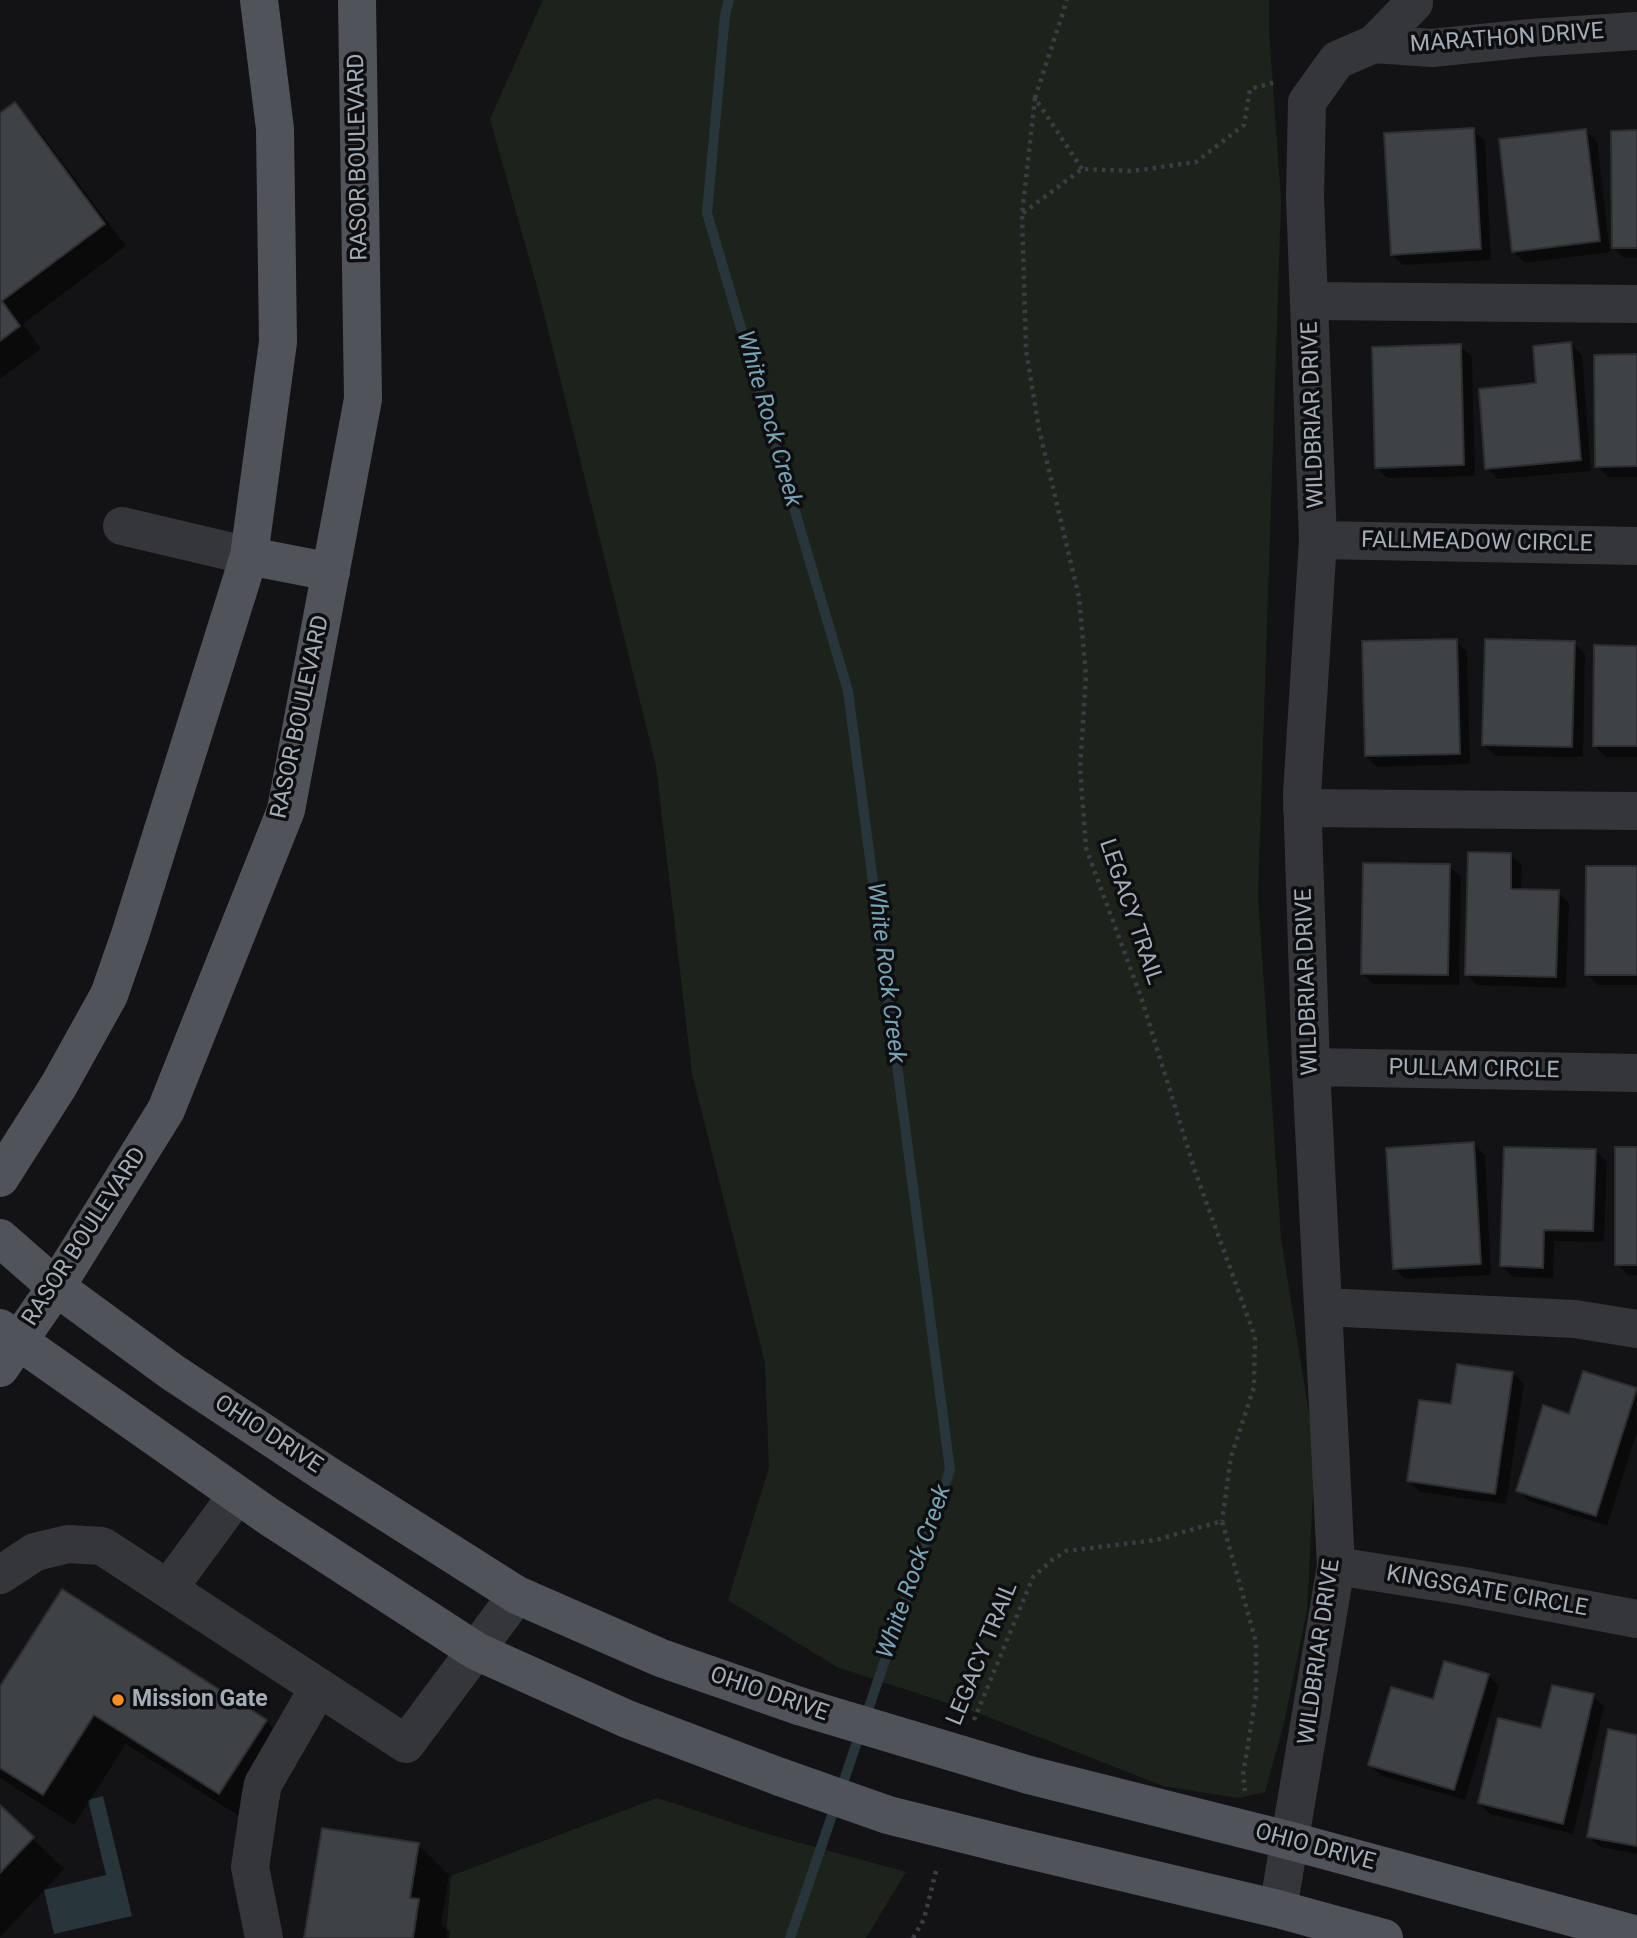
<!DOCTYPE html>
<style>
body{margin:0}
canvas{display:block;background:#131315}
</style>
<canvas width="1637" height="1938"></canvas>
<script>
const c = document.querySelector('canvas').getContext('2d');
c.lineJoin = 'round';
function paint(path, color) { c.fillStyle = color; c.fill(path, 'evenodd'); }
const toPath = rows => new Path2D(rows.map(r => 'M' + r).join(''));
function strokePath(path, color, width, dash) { c.strokeStyle = color; c.lineWidth = width; c.lineCap = dash ? 'butt' : 'round'; c.setLineDash(dash || []); c.stroke(path); }
function drawText(font, color, halo, rows, align = 'center') {
  c.font = font + ' Roboto,sans-serif'; c.lineWidth = 7; c.setLineDash([]); c.textBaseline = 'middle'; c.strokeStyle = halo; c.fillStyle = color; for (const [text, x, y, turn = 0] of rows) {
    c.save(); c.translate(x, y); c.rotate((+turn || 0) * Math.PI / 180); c.textAlign = isNaN(turn) ? turn : align; if (halo) c.strokeText(text, 0, 0); c.fillText(text, 0, 0); c.restore();
  }
}
paint(toPath([
 [543,0,1269,0,1269,31,1281,200,1258,896,1281,1238,1315,1452,1307,1610,1284,1723,1265,1792,1238,1798,1163,1786,978,1713,837,1667,728,1600,769,1468,765,1363,692,1073,656,766,540,297,490,119],
 [657,1798,764,1833,906,1872,866,1938,446,1938,451,1876]
]), '#1b231b');
paint(toPath([
 [103,1796,132,1916,54,1934,44,1890,106,1875,88,1800]
]), '#28353a');
paint(toPath([
 [15,105,36,127,126,246,23,324,41,349,0,379,0,116],
 [1474,130,1485,141,1491,260,1403,265,1392,254],
 [1586,131,1597,142,1610,252,1525,263,1514,252],
 [1637,132,1637,258,1624,258,1613,247],
 [1571,344,1582,355,1591,471,1498,479,1487,468,1538,385],
 [1460,346,1472,357,1475,476,1387,478,1376,467],
 [1637,356,1637,477,1608,477,1597,466],
 [1456,641,1467,652,1470,764,1377,767,1366,756],
 [1574,643,1585,654,1583,757,1495,756,1484,745],
 [1637,647,1637,757,1606,757,1595,746],
 [1511,855,1522,866,1521,891,1558,892,1569,903,1566,988,1477,985,1466,974],
 [1450,866,1461,877,1459,985,1373,984,1362,973],
 [1637,868,1637,985,1598,985,1586,974],
 [1474,1144,1485,1155,1491,1275,1405,1279,1394,1268],
 [1637,1149,1637,1275,1628,1275,1617,1264],
 [1596,1151,1607,1162,1604,1242,1554,1241,1553,1278,1513,1277,1502,1266],
 [1513,1373,1524,1384,1506,1504,1420,1492,1409,1481,1453,1406],
 [1636,1389,1637,1432,1607,1526,1529,1501,1518,1490,1570,1416],
 [1488,1675,1499,1686,1465,1800,1381,1776,1370,1765],
 [0,1689,266,1721,297,1752,251,1824,126,1744,74,1825,0,1778],
 [1593,1696,1604,1707,1573,1834,1490,1814,1479,1803,1543,1730],
 [1637,1737,1637,1854,1600,1847,1589,1836],
 [0,1807,64,1869,0,1937],
 [418,1844,449,1875,441,1924,450,1932,449,1938,306,1938]
]), '#0007');
strokePath(toPath([
 [729,0,725,15,707,213,848,691,950,1470,790,1938]
]), '#28353a', 10);
const building = toPath([
 [15,102,105,224,2,301,20,326,0,341,0,113,15,102],
 [1474,128,1481,249,1391,255,1384,133,1474,128],
 [1586,129,1600,241,1512,252,1499,139,1586,129],
 [1637,130,1637,248,1612,248,1611,131,1637,130],
 [1571,342,1581,460,1485,469,1479,389,1536,383,1533,346,1571,342],
 [1461,344,1464,465,1375,468,1372,347,1461,344],
 [1637,354,1637,466,1595,467,1594,355,1637,354],
 [1457,639,1460,754,1365,756,1362,641,1457,639],
 [1485,639,1575,641,1572,747,1482,745,1485,639],
 [1594,645,1637,646,1637,746,1593,746,1594,645],
 [1468,852,1511,853,1511,889,1559,890,1556,977,1465,975,1468,852],
 [1363,863,1450,864,1448,975,1361,974,1363,863],
 [1586,866,1637,866,1637,975,1585,975,1586,866],
 [1474,1142,1481,1264,1393,1269,1386,1148,1474,1142],
 [1504,1147,1596,1149,1593,1231,1544,1230,1543,1268,1500,1266,1504,1147],
 [1615,1147,1637,1147,1637,1265,1615,1265,1615,1147],
 [1457,1364,1513,1372,1495,1494,1407,1481,1419,1400,1451,1404,1457,1364],
 [1583,1371,1637,1388,1596,1516,1516,1491,1543,1405,1569,1414,1583,1371],
 [62,1589,267,1720,219,1794,94,1715,43,1795,0,1768,0,1686,62,1589],
 [1444,1661,1489,1674,1454,1790,1368,1765,1391,1687,1433,1699,1444,1661],
 [1552,1685,1594,1694,1563,1824,1478,1803,1498,1718,1541,1728,1552,1685],
 [1608,1729,1637,1735,1637,1846,1587,1837,1608,1729],
 [0,1805,34,1837,0,1873,0,1805],
 [322,1828,419,1843,410,1898,419,1899,413,1938,304,1938,322,1828]
]);
paint(building, '#3f4245');
strokePath(building, '#2d2e31', 2);
strokePath(toPath([
 [1035,98,1067,0],
 [1082,169,1035,98,1022,214,1026,350,1039,429,1079,597,1086,676,1080,768,1086,848,1141,997,1195,1171,1255,1337,1254,1387,1231,1457,1222,1521],
 [1023,213,1082,169,1133,171,1196,162,1244,125,1250,89,1276,82],
 [974,1720,1033,1577,1052,1560,1066,1551,1156,1540,1222,1521,1256,1642,1256,1695,1243,1775,1245,1791],
 [913,1938,924,1919,937,1867]
]), '#3a3d42', 4.5, [3.5, 5]);
strokePath(toPath([
 [1374,44,1414,3,1414,0],
 [1310,301,1637,304],
 [122,526,249,556],
 [1318,540,1637,546],
 [1302,808,1637,811],
 [1311,1067,1637,1073],
 [1323,1307,1575,1319,1637,1329],
 [1336,1566,1463,1586,1637,1619],
 [0,1575,35,1552,68,1544,102,1546,406,1744,517,1595],
 [168,1589,237,1495],
 [1278,1909,1336,1566,1311,1067,1302,794,1318,540,1305,197,1307,102,1337,60,1374,44,1432,48,1531,38,1637,31],
 [264,1938,250,1867,260,1800,263,1784,319,1687]
]), '#34363a', 38);
strokePath(toPath([
 [249,556,331,572],
 [0,1178,59,1085,109,995,130,935,249,556,278,342,275,129,259,0],
 [0,1238,56,1287,172,1372,326,1474,517,1595,661,1658,799,1706],
 [0,1328,268,1516,476,1651,627,1719,780,1777],
 [0,1368,56,1287,166,1110,286,810,363,399,357,0],
 [1029,1775,1291,1841,1637,1935],
 [1012,1846,1278,1909,1384,1938]
]), '#50545a', 38);
strokePath(toPath([
 [799,1706,1029,1775],
 [780,1777,888,1815,1012,1846]
]), '#50545a', 38);
for (const [x, y, r, color] of [
 [118,1700,7,"#ff8c21"]
]) { const dot = new Path2D(); dot.arc(x, y, r, 0, 2 * Math.PI); c.fillStyle = color; c.fill(dot); strokePath(dot, '#0e0e10', 2.5); }
drawText('23px', '#a3adb7', '#0e0e10', [
 ["MARATHON DRIVE",1507,39,-4],
 ["RASOR BOULEVARD",359,157,-91],
 ["WILDBRIAR DRIVE",1314,415,-92],
 ["FALLMEADOW CIRCLE",1477,543,1],
 ["RASOR BOULEVARD",301,717,-78],
 ["LEGACY TRAIL",1130,912,71],
 ["WILDBRIAR DRIVE",1308,982,-92],
 ["PULLAM CIRCLE",1474,1070,1],
 ["RASOR BOULEVARD",85,1237,-57],
 ["OHIO DRIVE",268,1435,33],
 ["KINGSGATE CIRCLE",1487,1592,10],
 ["WILDBRIAR DRIVE",1320,1652,-82],
 ["LEGACY TRAIL",983,1654,-68],
 ["OHIO DRIVE",769,1695,19],
 ["OHIO DRIVE",1315,1848,15]
]);
drawText('bold 23px', '#a3adb7', '#0e0e10', [
 ["Mission Gate",132,1700]
], 'left');
drawText('italic 24px', '#77a4b5', '#0e0e10', [
 ["White Rock Creek",768,419,74],
 ["White Rock Creek",885,973,83],
 ["White Rock Creek",915,1572,-71]
]);
</script>
